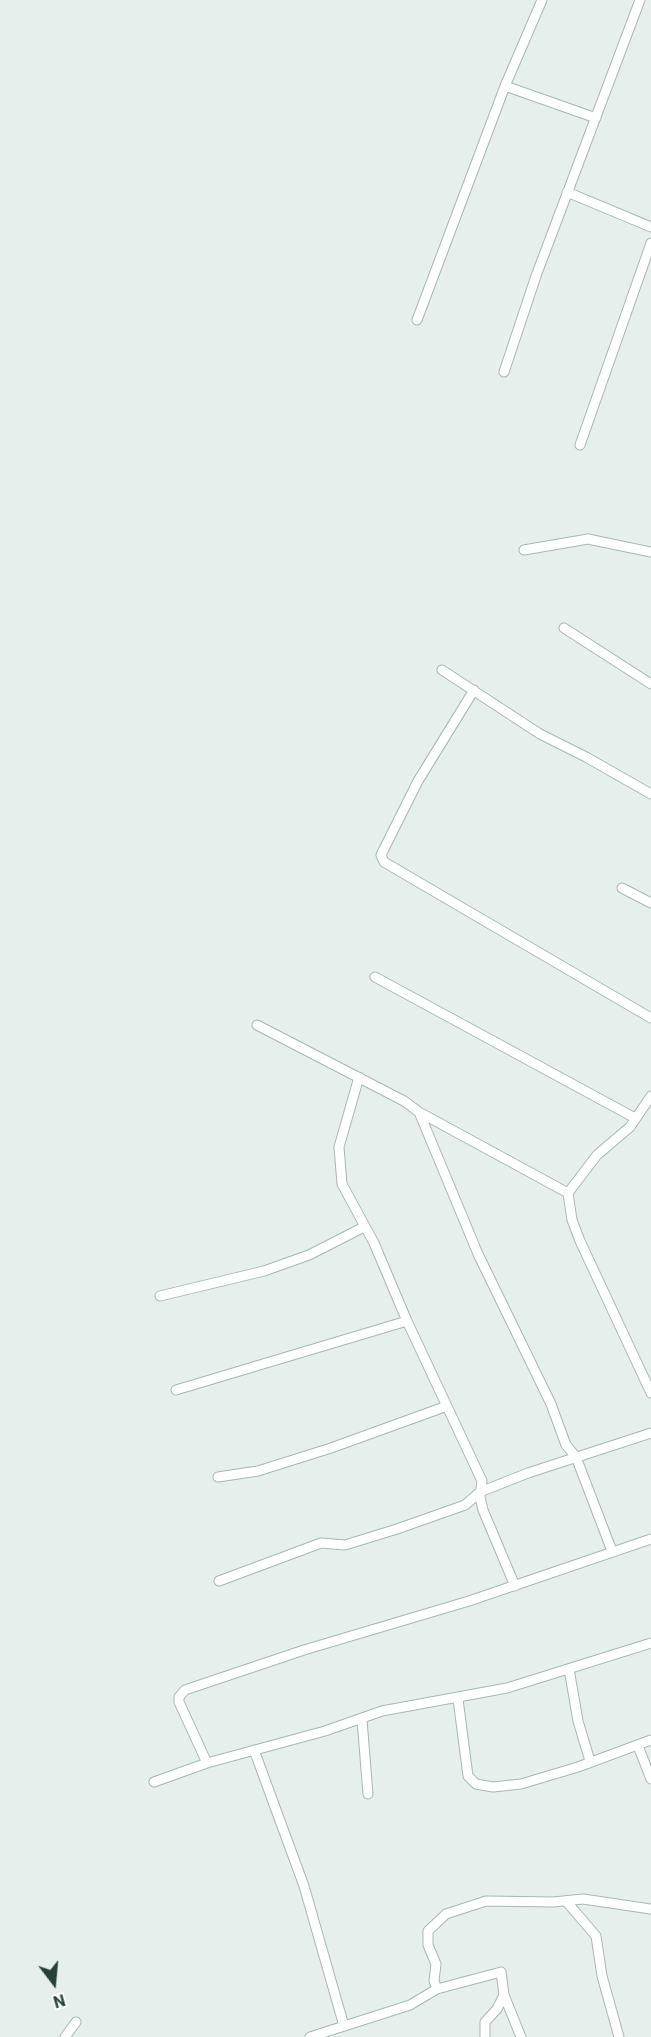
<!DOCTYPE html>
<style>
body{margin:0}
#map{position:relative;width:651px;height:2037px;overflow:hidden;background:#e6efeb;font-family:Roboto,sans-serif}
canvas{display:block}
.north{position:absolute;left:24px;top:1953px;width:60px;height:60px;-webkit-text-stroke:4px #f7fbf9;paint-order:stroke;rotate:164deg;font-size:16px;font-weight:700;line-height:24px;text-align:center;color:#24423a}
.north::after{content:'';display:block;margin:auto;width:21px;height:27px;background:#24423a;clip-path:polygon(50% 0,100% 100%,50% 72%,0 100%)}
</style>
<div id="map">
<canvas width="651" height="2037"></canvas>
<div class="north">N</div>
</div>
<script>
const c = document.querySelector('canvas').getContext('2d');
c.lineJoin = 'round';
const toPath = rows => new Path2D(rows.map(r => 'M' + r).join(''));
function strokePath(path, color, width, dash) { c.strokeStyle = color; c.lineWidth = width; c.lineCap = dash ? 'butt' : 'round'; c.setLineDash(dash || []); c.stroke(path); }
const minor = toPath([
 [505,86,596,118],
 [567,192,651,227],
 [417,320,505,86,542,0],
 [504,372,536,276,640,0],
 [580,445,651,243],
 [524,550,588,539,651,552],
 [564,628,651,684],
 [442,670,540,734,586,757,651,794],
 [474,690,418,781,381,855,384,862,651,1018],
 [622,888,651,903],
 [375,977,635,1118],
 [257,1025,404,1101,419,1112,568,1193],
 [359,1077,339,1147,342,1184,374,1243,407,1321,482,1481,480,1497,483,1510,515,1586],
 [651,1096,630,1127,597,1155,568,1193,572,1220,580,1241,651,1393],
 [419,1112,478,1254,551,1404,566,1445,576,1457,612,1551],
 [160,1296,264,1271,309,1255,364,1227],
 [176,1390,407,1321],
 [218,1477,258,1471,331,1448,447,1406],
 [219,1581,321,1543,345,1545,397,1529,465,1505,480,1492,528,1473,651,1433],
 [569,1669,578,1721,590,1761],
 [458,1699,468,1776,476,1784,493,1787,521,1784,578,1767,651,1740],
 [362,1720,368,1794],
 [638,1746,651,1779],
 [254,1750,304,1886,344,2026],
 [207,1763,179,1702,179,1697,185,1690,304,1650,469,1601,651,1539],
 [154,1782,207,1763,325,1731,382,1711,507,1688,651,1643],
 [566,1901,596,1936,602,1976,619,2037],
 [437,1989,434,1981,436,1964,428,1945,428,1931,446,1914,486,1901,553,1902,583,1899,651,1909],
 [65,2037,76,2022],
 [310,2037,410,2005,437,1989,501,1972,504,1995,521,2037],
 [485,2037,485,2022,497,2009,504,1995]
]);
strokePath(minor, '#a8b8b2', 11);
strokePath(minor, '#fff', 9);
</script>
